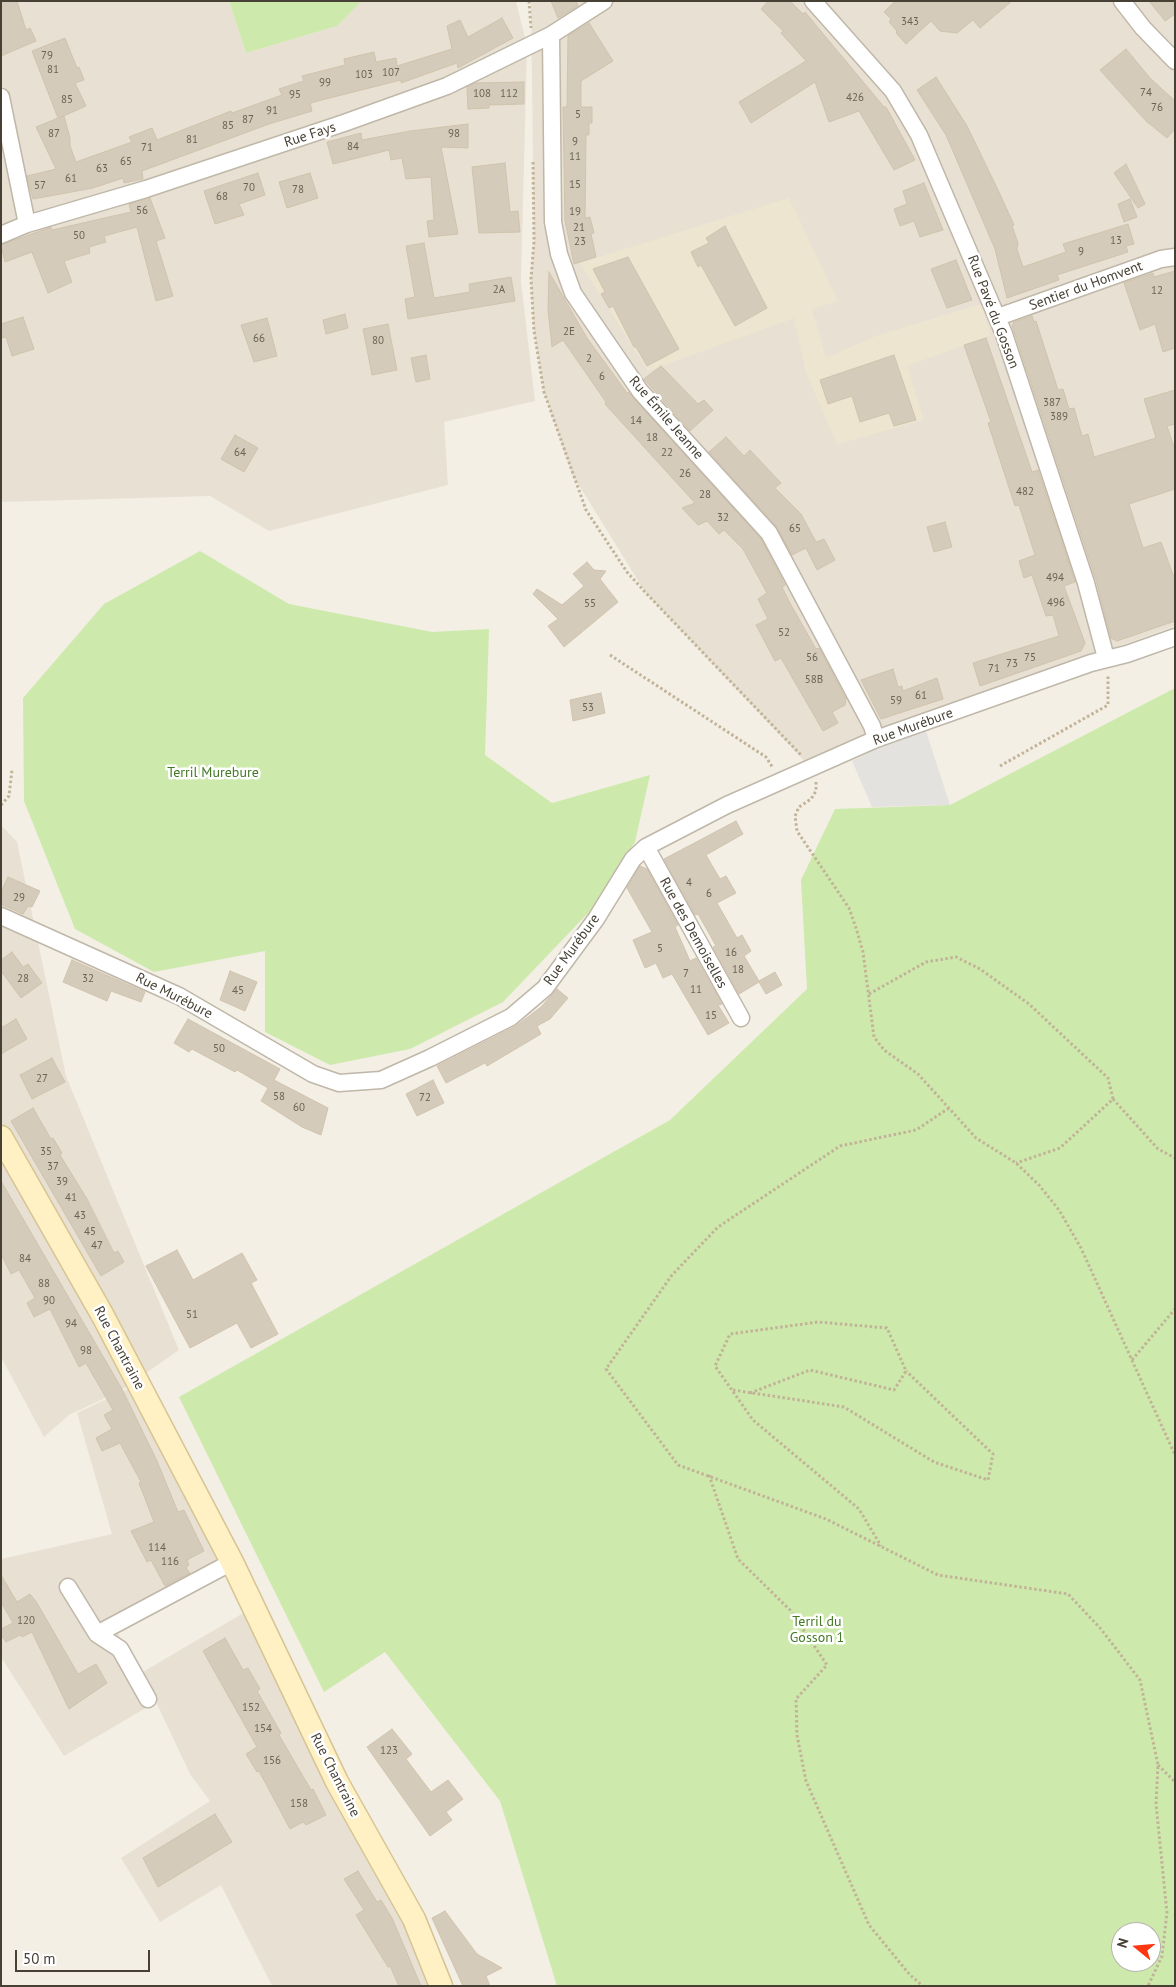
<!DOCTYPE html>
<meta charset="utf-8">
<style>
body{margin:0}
#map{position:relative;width:1176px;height:1987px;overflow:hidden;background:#f3efe5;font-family:"PT Sans",sans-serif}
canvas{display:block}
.frame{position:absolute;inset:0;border:2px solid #464035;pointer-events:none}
.north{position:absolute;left:1111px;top:1922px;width:50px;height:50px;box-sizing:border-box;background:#fff;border:1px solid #b5b3ae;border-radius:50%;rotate:287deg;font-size:14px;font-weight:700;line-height:20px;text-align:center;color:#464035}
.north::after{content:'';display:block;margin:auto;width:18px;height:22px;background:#ff3711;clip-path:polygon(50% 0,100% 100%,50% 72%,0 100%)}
.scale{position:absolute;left:15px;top:1950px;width:135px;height:22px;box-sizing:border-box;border:2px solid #464035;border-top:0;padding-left:6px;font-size:15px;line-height:18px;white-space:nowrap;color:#464035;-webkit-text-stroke:4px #fff;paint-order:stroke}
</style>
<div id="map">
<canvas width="1176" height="1987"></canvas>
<div class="frame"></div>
<div class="north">N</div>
<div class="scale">50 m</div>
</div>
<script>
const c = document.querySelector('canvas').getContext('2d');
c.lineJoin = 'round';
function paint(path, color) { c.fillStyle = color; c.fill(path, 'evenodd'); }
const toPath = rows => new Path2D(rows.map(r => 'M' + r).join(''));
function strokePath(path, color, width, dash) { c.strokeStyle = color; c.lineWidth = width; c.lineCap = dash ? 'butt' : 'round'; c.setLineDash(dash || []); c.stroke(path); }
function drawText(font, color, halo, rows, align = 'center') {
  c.font = font + ' "PT Sans",sans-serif'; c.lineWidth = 5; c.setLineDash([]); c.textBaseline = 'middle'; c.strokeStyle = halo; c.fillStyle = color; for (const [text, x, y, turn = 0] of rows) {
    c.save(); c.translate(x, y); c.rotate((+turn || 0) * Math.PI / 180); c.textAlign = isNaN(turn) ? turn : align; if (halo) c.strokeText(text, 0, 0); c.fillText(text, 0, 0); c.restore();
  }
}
paint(toPath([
 [1,1,229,1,246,53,337,26,362,1,516,1,527,46,521,281,535,401,444,422,448,485,269,531,210,496,1,502],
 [531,1,1175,1,1175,626,871,736,811,768,645,592,572,474,544,392,534,331,531,279,534,241],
 [1,825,17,842,66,1076,179,1350,122,1390,69,1415,44,1437,1,1357],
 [136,1385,229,1566,109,1618,141,1673,262,1602,441,1986,272,1986,221,1885,160,1922,121,1858,210,1801,190,1774,156,1702,64,1756,1,1657,1,1559,112,1534,77,1413]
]), '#e8e1d3');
paint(toPath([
 [789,198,838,301,812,309,826,358,876,336,981,304,991,335,907,366,924,420,837,444,806,373,794,318,648,371,580,263]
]), '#ede5cf');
paint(toPath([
 [229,1,362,1,337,26,246,53],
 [200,551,289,604,432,632,489,629,485,755,552,803,650,775,635,842,590,911,503,1002,410,1049,330,1065,265,1032,265,951,154,972,75,929,24,801,23,698,104,604],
 [1175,688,1175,1986,557,1986,500,1801,385,1652,324,1692,179,1397,670,1120,807,989,801,880,835,809,950,805],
 [1121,1932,1151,1932,1151,1962,1121,1962]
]), '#cdeaac');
paint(toPath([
 [926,731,950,805,872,807,852,761,880,747]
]), '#e4e2de');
const building = toPath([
 [1,1,17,1,26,30,30,28,36,41,1,56,1,1],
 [551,1,576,1,578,6,558,18,551,1],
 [768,1,790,1,803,14,805,12,884,107,886,107,915,160,894,170,859,111,829,122,815,82,751,123,739,102,806,61,781,33,783,31,761,9,768,1],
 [895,1,1012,1,980,28,973,20,957,33,940,31,931,21,906,44,896,33,897,31,889,22,891,19,884,12,895,1],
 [1149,1,1175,1,1175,14,1165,21,1149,1],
 [502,18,513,38,458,68,457,63,401,83,401,80,310,103,312,111,269,124,142,171,143,179,124,183,123,178,93,188,33,199,27,176,56,169,36,127,58,118,32,51,65,38,77,68,79,67,84,80,75,83,86,106,59,118,64,116,70,138,70,146,76,162,132,142,129,137,152,128,157,140,231,111,232,113,282,95,279,89,304,81,302,76,345,65,344,59,374,52,376,62,396,58,397,66,452,49,447,26,460,20,468,37,502,18],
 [589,23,613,61,581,81,581,107,592,107,592,123,589,123,589,135,586,135,585,218,590,217,594,233,591,234,596,257,574,264,565,221,563,107,567,107,568,36,589,23],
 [1126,49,1150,78,1175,101,1175,129,1167,138,1146,121,1100,70,1126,49],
 [936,77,967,126,999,192,1014,225,1012,226,1018,243,1017,249,1023,267,1066,252,1063,244,1128,224,1134,244,1126,246,1128,252,1057,275,1059,280,1007,298,995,249,946,135,917,90,936,77],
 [524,82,524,104,489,105,489,108,468,109,467,87,475,83,524,82],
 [468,124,468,148,441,147,458,234,429,237,427,221,434,220,431,177,406,179,402,158,391,160,389,150,333,164,327,142,361,133,362,140,410,131,468,124],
 [505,163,510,212,518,211,520,232,479,233,472,167,505,163],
 [1126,164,1145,204,1138,208,1114,173,1126,164],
 [258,173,265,195,239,204,244,215,215,224,204,191,258,173],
 [310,173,318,198,287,208,279,182,310,173],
 [924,183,943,230,920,237,914,221,900,226,894,209,907,204,903,191,924,183],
 [150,198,165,238,156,241,173,296,156,301,137,227,104,236,106,242,89,247,90,253,64,261,72,282,48,293,32,252,5,262,1,245,51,227,52,230,131,212,129,204,150,198],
 [1130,199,1137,217,1124,222,1118,204,1130,199],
 [725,226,767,308,735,326,701,265,698,267,691,252,709,243,706,238,725,226],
 [424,243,434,298,470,292,469,284,511,277,515,301,408,319,405,299,415,297,406,246,424,243],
 [628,257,679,349,647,366,636,347,634,347,613,306,609,308,601,294,605,292,593,269,628,257],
 [956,260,972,300,947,308,931,269,956,260],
 [1175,271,1175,348,1163,352,1155,324,1140,330,1124,283,1153,273,1154,277,1175,271],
 [549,272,587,338,627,393,628,392,761,539,785,585,782,587,791,605,816,649,819,648,846,699,845,705,832,712,838,723,823,731,781,658,775,661,756,625,768,619,758,599,767,593,743,549,724,530,719,534,707,521,698,525,682,508,695,503,605,404,606,402,563,340,552,347,548,310,549,272],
 [345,314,348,328,326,334,323,320,345,314],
 [1032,316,1034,322,1036,321,1058,390,1063,389,1069,409,1074,408,1082,436,1088,434,1094,457,1156,438,1144,399,1175,390,1175,424,1167,426,1175,450,1175,489,1129,504,1143,548,1161,542,1175,580,1175,621,1117,641,1111,638,1096,580,1012,325,1014,322,1032,316],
 [23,317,34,349,12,356,6,337,1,338,1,324,23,317],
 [267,318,277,356,254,362,241,325,267,318],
 [388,324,397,370,372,375,363,329,388,324],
 [986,338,1032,472,1038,470,1075,582,1064,586,1085,643,1081,651,980,686,973,663,1059,636,1053,615,1046,616,1032,575,1024,578,1019,561,1035,555,1019,505,1015,506,988,423,991,422,964,345,986,338],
 [426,355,430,379,416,382,411,358,426,355],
 [894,355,916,420,894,426,889,413,860,422,852,396,828,404,820,380,894,355],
 [661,366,698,404,704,400,713,410,690,431,644,379,661,366],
 [235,435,258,448,244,472,221,459,235,435],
 [726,437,744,456,750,450,781,483,775,488,801,514,816,542,824,539,835,560,817,570,806,548,792,555,776,526,709,452,726,437],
 [945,522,952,547,934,552,927,527,945,522],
 [587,562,594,570,606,571,600,579,618,602,564,647,548,626,558,619,533,594,537,589,562,605,584,586,573,574,587,562],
 [893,669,898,687,902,686,903,691,937,678,943,699,881,719,861,680,893,669],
 [601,693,605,713,573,721,570,700,601,693],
 [736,821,743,834,706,855,720,879,726,876,736,893,717,903,737,938,742,935,751,951,744,956,759,981,775,972,782,985,766,994,759,982,739,994,713,947,716,946,698,914,695,915,664,859,736,821],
 [640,866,647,869,678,925,675,927,690,961,696,958,722,1004,718,1005,729,1023,708,1035,672,974,663,978,656,963,645,968,633,940,652,932,627,888,640,866],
 [8,877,40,891,32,907,28,906,23,914,1,904,1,892,8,877],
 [12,952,23,967,28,964,42,983,21,998,1,971,1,960,12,952],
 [72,960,145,992,141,1002,111,991,107,1001,63,982,72,960],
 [230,971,257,982,245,1011,220,1000,230,971],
 [557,989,568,998,550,1019,537,1026,541,1034,487,1066,485,1063,446,1083,437,1066,516,1026,541,1007,557,989],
 [16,1019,27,1039,1,1054,1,1028,16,1019],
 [188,1019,280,1069,274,1080,328,1108,321,1135,302,1127,261,1101,268,1088,237,1070,235,1072,192,1049,189,1052,174,1043,188,1019],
 [52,1058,65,1082,32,1099,20,1075,52,1058],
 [433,1080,444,1103,417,1116,406,1094,433,1080],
 [33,1108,51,1139,53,1138,62,1153,60,1155,87,1199,114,1253,118,1251,124,1262,101,1276,11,1121,33,1108],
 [1,1181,122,1389,157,1461,178,1512,184,1510,204,1551,187,1560,189,1565,186,1568,190,1573,165,1586,151,1560,147,1562,131,1531,154,1522,139,1483,141,1482,120,1443,102,1451,96,1438,112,1429,104,1415,113,1410,86,1363,79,1367,50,1309,34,1317,27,1303,35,1298,19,1270,11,1274,1,1254,1,1181],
 [177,1250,193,1280,242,1253,257,1280,251,1283,278,1334,251,1348,237,1323,190,1348,146,1266,177,1250],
 [1,1575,17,1602,30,1594,37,1603,78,1674,96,1664,107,1683,69,1709,32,1632,22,1637,20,1635,6,1642,1,1635,1,1629,13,1623,1,1602,1,1575],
 [225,1638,243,1670,248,1668,260,1689,257,1691,281,1733,279,1735,311,1790,313,1789,326,1815,306,1825,303,1822,290,1829,259,1771,257,1772,246,1754,257,1747,203,1651,225,1638],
 [392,1729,412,1754,406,1759,431,1792,448,1780,463,1799,446,1812,452,1820,430,1836,367,1747,392,1729],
 [215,1814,232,1842,158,1887,143,1858,215,1814],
 [358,1871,377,1902,381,1900,392,1918,421,1986,399,1986,390,1966,388,1967,356,1915,364,1910,344,1879,358,1871],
 [445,1911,477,1954,502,1968,486,1976,490,1986,463,1986,432,1918,445,1911]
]);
paint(building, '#d5cbba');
strokePath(building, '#d1c3ad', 1);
const street = toPath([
 [813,1,893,91,919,135,1004,334,1086,583,1106,658],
 [1122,1,1143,28,1175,61],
 [551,35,553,222,559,254,573,293,640,391,769,533,872,726,876,739],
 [1,97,27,224],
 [1,235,27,224,146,189,344,123,447,86,551,35,604,1],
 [998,317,1161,259,1175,257],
 [646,847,741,1018],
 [1,916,179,996,313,1074,339,1083,381,1080,430,1058,511,1017,545,988,596,919,633,859,646,847,727,805,876,739,1091,663,1127,654,1175,637],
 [68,1587,97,1634,232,1562],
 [97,1634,120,1649,148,1699]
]);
const secondary = toPath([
 [1,1137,103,1316,232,1562,337,1782,414,1919,441,1986]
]);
strokePath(street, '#bfb7a8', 19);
strokePath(secondary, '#d6c493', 25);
strokePath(toPath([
 [529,1,531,28],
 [533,162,534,241,531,279,534,331,544,392,586,510,627,572,645,592,801,755],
 [610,655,766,757,773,768],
 [1000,766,1108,705,1108,676],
 [816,782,816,791,811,799,799,807,795,816,797,831,849,908,856,928,863,952,874,1037,884,1050,918,1074,976,1138,1016,1163,1039,1185,1059,1210,1081,1248,1175,1455],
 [1,805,9,796,12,770],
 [869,994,926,962,956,957,980,969,1029,1004,1108,1078,1113,1099,1060,1148,1016,1163],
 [1113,1099,1158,1149,1175,1158],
 [949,1108,916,1130,840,1146,718,1227,672,1275,606,1369,678,1465,826,1519,938,1575,1068,1594,1101,1629,1140,1680,1158,1765,1156,1804,1167,1913,1162,1956,1148,1986],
 [1132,1360,1175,1309],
 [733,1390,844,1407,934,1462,988,1480,993,1454,906,1371],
 [750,1393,810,1370,894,1390,906,1371,887,1328,818,1322,730,1334,715,1366,753,1420,859,1509,881,1546],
 [709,1475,738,1559,790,1610,827,1665,796,1699,797,1735,806,1781,869,1925,910,1975,923,1986],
 [1158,1765,1175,1782]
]), '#c2b398', 3, [2.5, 2.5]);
strokePath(street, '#fff', 16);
strokePath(secondary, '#fff1c4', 22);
drawText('11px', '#6a6356', null, [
 ["343",910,22],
 ["79",47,56],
 ["81",53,70],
 ["107",391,73],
 ["103",364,75],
 ["99",325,83],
 ["74",1146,93],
 ["108",482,94],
 ["112",509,94],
 ["95",295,95],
 ["426",855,98],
 ["85",67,100],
 ["76",1157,108],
 ["91",272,111],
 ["5",578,115],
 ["87",248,120],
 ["85",228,126],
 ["87",54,134],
 ["98",454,134],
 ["81",192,140],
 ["9",575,142],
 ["84",353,147],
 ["71",147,148],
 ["11",575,157],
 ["65",126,162],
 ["63",102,169],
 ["61",71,179],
 ["15",575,185],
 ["57",40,186],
 ["70",249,188],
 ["78",298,190],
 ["68",222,197],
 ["56",142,211],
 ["19",575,212],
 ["21",579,228],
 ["50",79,236],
 ["13",1116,241],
 ["23",580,242],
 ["9",1081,252],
 ["2A",499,290],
 ["12",1157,291],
 ["2E",569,332],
 ["66",259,339],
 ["80",378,341],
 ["2",589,359],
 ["6",602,377],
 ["387",1052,403],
 ["389",1059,417],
 ["14",636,421],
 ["18",652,438],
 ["64",240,453],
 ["22",667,453],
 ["26",685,474],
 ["482",1025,492],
 ["28",705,495],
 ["32",723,518],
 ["65",795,529],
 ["494",1055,578],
 ["496",1056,603],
 ["55",590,604],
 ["52",784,633],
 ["56",812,658],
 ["75",1030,658],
 ["73",1012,664],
 ["71",994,669],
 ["58B",814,680],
 ["61",921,696],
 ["59",896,701],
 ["53",588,708],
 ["4",689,883],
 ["6",709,894],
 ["29",19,898],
 ["5",660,949],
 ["16",731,953],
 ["18",738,970],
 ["7",686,974],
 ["28",23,979],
 ["32",88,979],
 ["11",696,990],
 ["45",238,991],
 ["15",711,1016],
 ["50",219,1049],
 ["27",42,1079],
 ["58",279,1097],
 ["72",425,1098],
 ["60",299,1108],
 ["35",46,1152],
 ["37",53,1167],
 ["39",62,1182],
 ["41",71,1198],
 ["43",80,1216],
 ["45",90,1232],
 ["47",97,1246],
 ["84",25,1259],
 ["88",44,1284],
 ["90",49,1301],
 ["51",192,1315],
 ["94",71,1324],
 ["98",86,1351],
 ["114",157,1548],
 ["116",170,1562],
 ["120",26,1621],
 ["152",251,1708],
 ["154",263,1729],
 ["123",389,1751],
 ["156",272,1761],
 ["158",299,1804]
]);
drawText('14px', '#464035', '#fff', [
 ["Rue Fays",310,135,-18],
 ["Sentier du Homvent",1086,286,-20],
 ["Rue Pavé du Gosson",993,312,69],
 ["Rue Émile Jeanne",666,418,49],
 ["Rue Murébure",913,727,-20],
 ["Rue des Demoiselles",693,933,61],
 ["Rue Murébure",572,950,-54],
 ["Rue Murébure",174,996,27],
 ["Rue Chantraine",119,1348,62],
 ["Rue Chantraine",335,1775,63]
]);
drawText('14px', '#457a25', '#fff', [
 ["Terril Murebure",213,773],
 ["Terril du",817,1622],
 ["Gosson 1",817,1638]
]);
</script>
